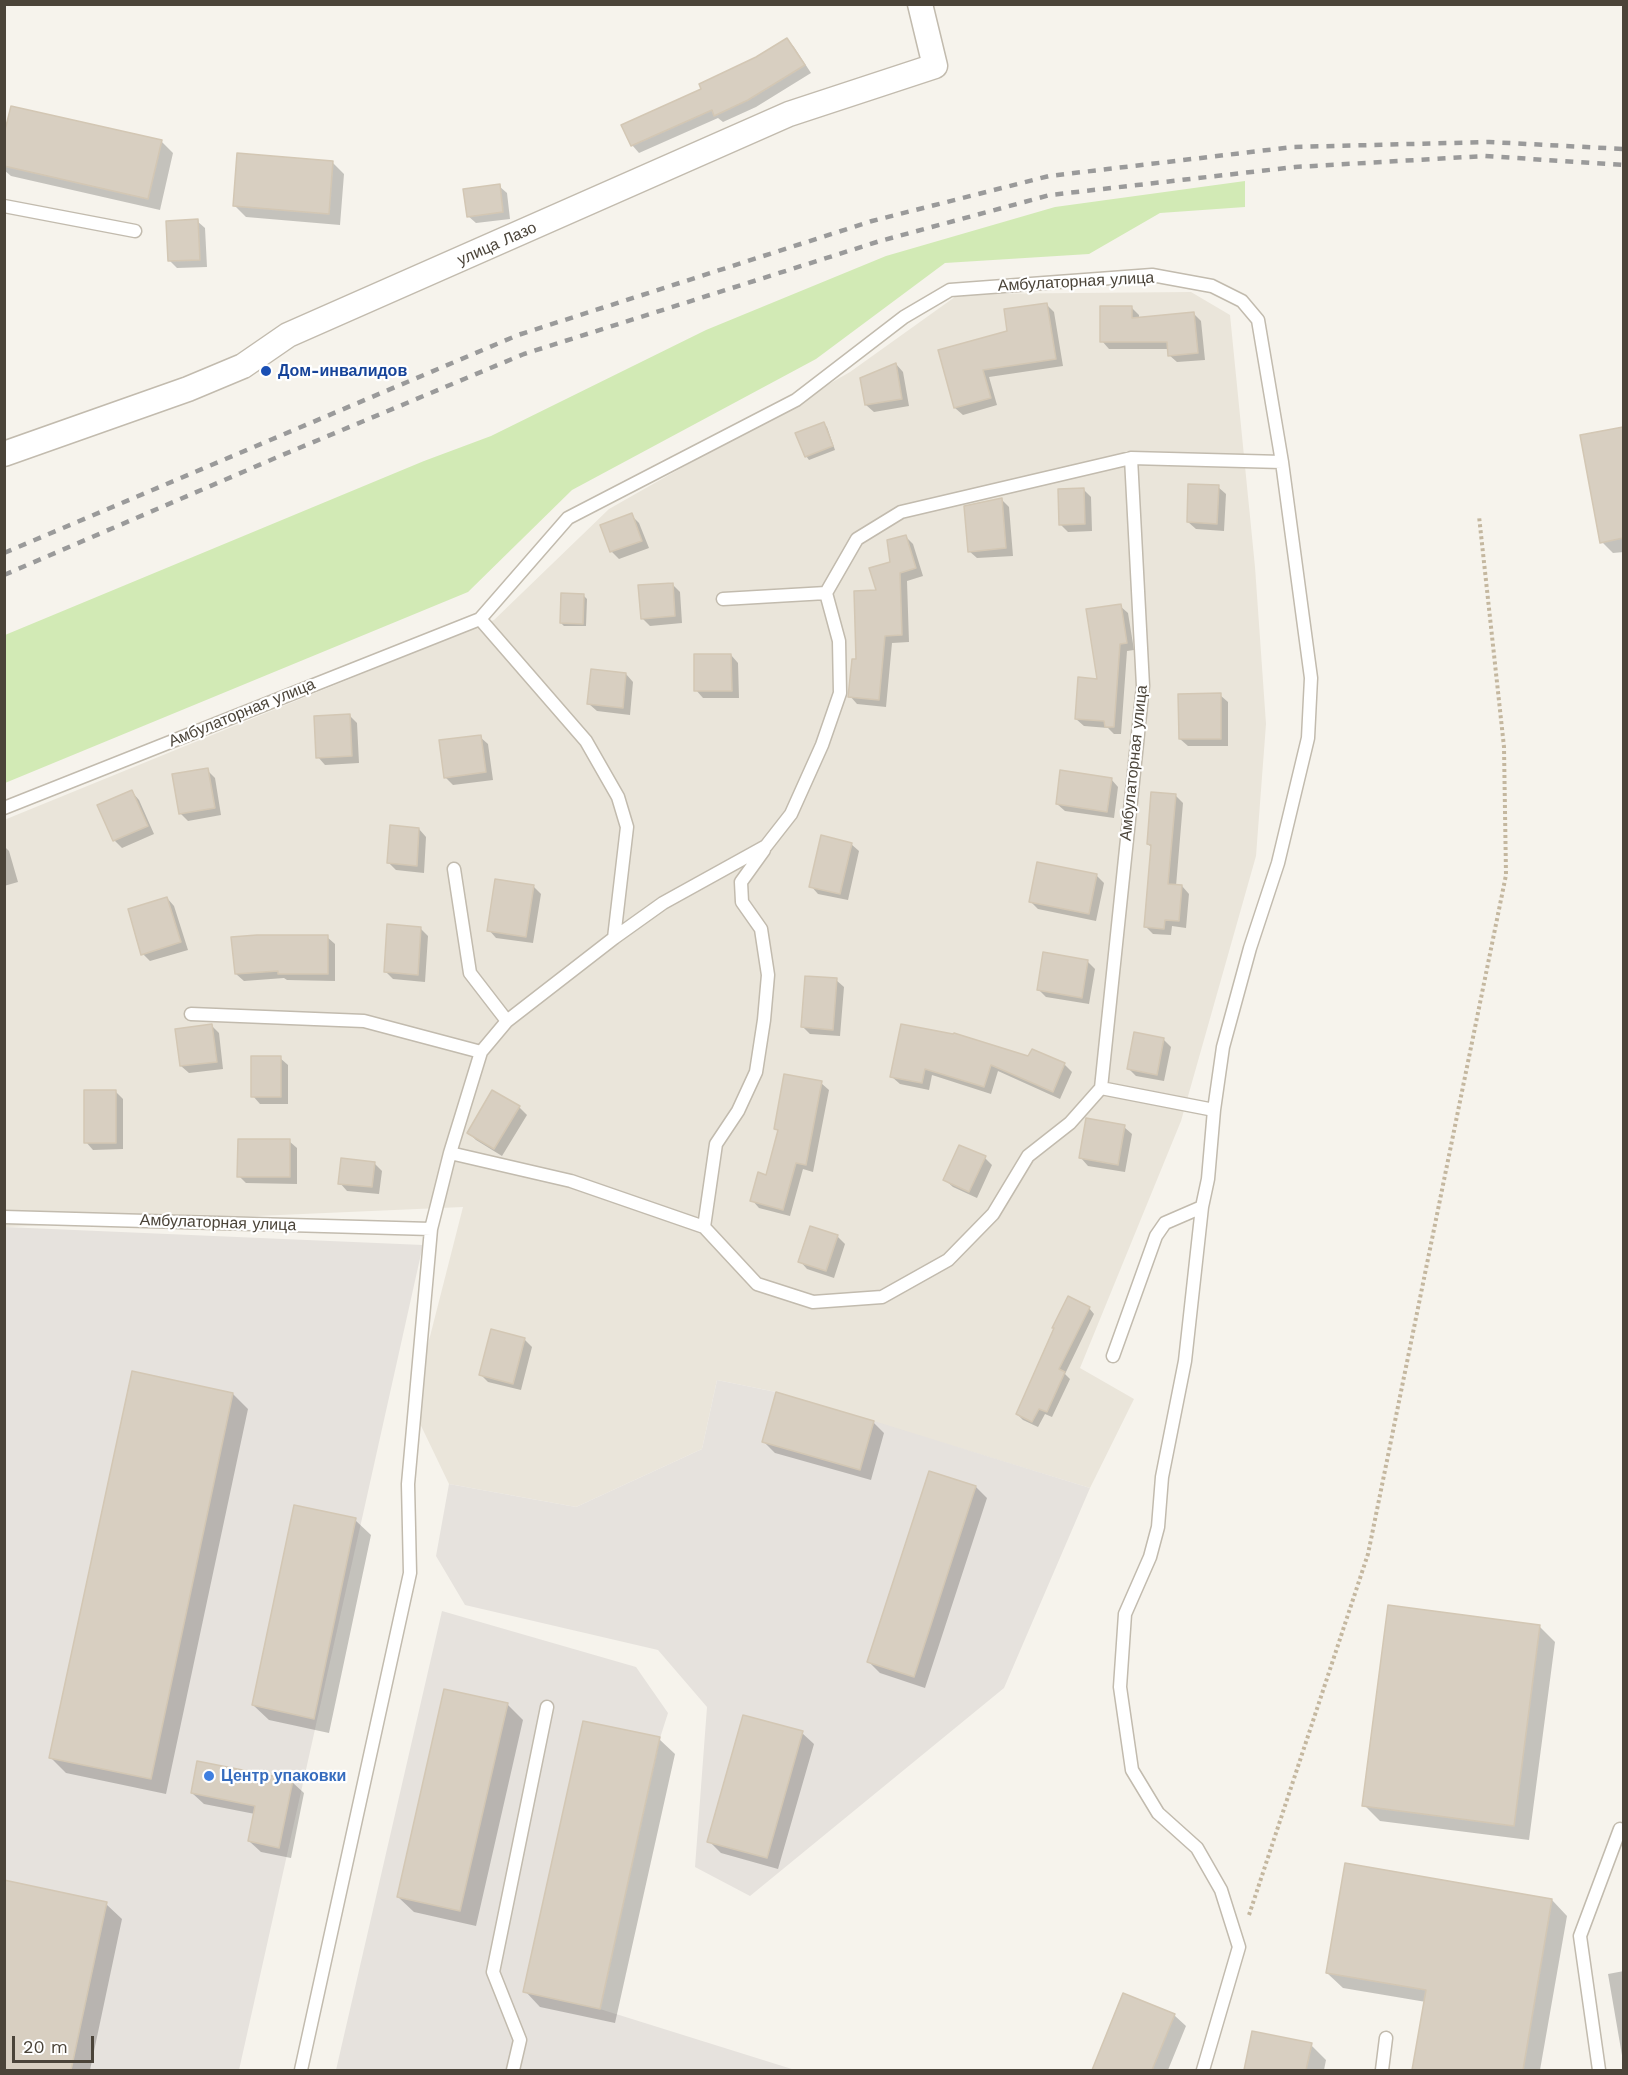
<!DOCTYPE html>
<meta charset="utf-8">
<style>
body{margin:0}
#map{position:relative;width:1628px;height:2075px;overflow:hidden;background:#f6f3ec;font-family:"Work Sans",sans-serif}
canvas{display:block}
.frame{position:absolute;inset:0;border:6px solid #4b4439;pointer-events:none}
.scale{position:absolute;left:12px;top:2036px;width:82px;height:27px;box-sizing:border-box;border:3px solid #4b4439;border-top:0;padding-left:8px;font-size:18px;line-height:21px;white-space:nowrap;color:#4b4439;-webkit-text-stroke:4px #fff;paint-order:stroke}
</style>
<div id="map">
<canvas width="1628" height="2075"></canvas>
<div class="frame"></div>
<div class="scale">20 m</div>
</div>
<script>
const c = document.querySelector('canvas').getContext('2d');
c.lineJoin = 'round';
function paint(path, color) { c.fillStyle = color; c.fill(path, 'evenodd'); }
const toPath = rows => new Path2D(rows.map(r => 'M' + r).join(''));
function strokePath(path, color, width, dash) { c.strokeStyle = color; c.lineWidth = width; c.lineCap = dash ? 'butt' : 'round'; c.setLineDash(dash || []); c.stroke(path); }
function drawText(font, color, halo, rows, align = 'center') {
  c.font = font + ' "Work Sans",sans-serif'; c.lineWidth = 4.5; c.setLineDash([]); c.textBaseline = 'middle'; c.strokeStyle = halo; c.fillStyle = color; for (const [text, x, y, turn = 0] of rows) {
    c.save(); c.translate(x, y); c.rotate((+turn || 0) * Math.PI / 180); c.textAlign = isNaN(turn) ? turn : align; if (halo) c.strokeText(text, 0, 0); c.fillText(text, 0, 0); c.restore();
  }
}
paint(toPath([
 [1191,292,1230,315,1255,567,1266,724,1256,856,1181,1121,1080,1368,1134,1399,1090,1488,776,1392,717,1380,702,1449,576,1507,449,1484,412,1407,463,1207,5,1227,4,820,494,620,609,509,850,372,959,294]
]), '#eae5da');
paint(toPath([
 [5,1227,423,1245,239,2070,5,2070],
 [717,1380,776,1392,874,1421,1090,1488,1004,1688,750,1896,695,1867,707,1707,658,1650,465,1605,436,1556,449,1484,576,1507,702,1449],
 [442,1611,636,1667,668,1713,660,1738,600,2009,795,2070,336,2070]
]), '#e6e2dd');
paint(toPath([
 [1245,181,1245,207,1160,213,1089,254,945,263,816,359,572,490,468,592,5,783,5,635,424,461,491,436,706,330,886,256,1055,207]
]), '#d2eab5');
paint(toPath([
 [787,39,794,47,811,73,756,107,723,122,718,118,639,153,632,145,703,90],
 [4,141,161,141,173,153,160,210,11,176,4,170],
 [332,162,344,174,340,225,246,217,234,205],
 [499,186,507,193,510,219,476,223,468,216],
 [197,221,205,228,207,267,177,268,170,261],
 [1047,305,1054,312,1063,366,989,377,997,405,963,415,955,408,1009,332],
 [1132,308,1139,315,1139,319,1193,313,1201,321,1205,360,1177,362,1169,355,1169,349,1109,349,1102,341],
 [896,364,903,372,909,406,874,412,866,405],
 [824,424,827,427,835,450,809,460,806,456],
 [1624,428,1624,552,1613,553,1602,542,1582,436],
 [1218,487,1226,494,1224,531,1196,529,1188,522],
 [1083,489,1091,497,1092,531,1068,532,1060,524],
 [1001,499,1009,507,1013,556,977,558,969,551],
 [631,515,639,523,649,548,619,559,611,551],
 [905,536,913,544,923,576,907,581,909,642,892,643,886,707,857,704,850,696,858,661,878,591],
 [672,584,680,592,682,623,650,626,642,618],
 [584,596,587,599,586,626,564,626,561,623],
 [1120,606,1128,613,1134,650,1127,651,1121,734,1114,734,1108,728,1084,726,1076,719,1099,680],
 [731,655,738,663,739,698,703,698,696,690],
 [626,674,633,682,630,715,597,711,589,704],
 [1220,695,1228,702,1228,746,1188,746,1180,739],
 [349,715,357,723,359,763,325,765,318,757],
 [480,737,488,744,493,780,453,785,445,777],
 [207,770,215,778,221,815,188,821,180,813],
 [1111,779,1118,787,1114,818,1065,811,1057,804],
 [132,792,139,800,154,834,122,848,114,840,99,806],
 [1175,795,1183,803,1176,886,1182,886,1189,894,1186,928,1172,926,1171,935,1153,934,1145,926,1152,848,1148,844],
 [419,829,426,837,424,873,396,870,389,863],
 [851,844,859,851,848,900,818,894,811,886],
 [4,846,9,851,18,882,4,886],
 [1096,875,1104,883,1096,921,1038,909,1031,902],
 [533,886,541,894,533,943,496,938,489,930],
 [167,898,174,906,188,950,150,961,143,954],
 [421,929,428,936,425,982,393,979,385,971],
 [327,937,335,944,335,981,287,980,284,978,244,981,236,974],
 [1087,961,1095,969,1089,1004,1046,997,1039,990],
 [836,980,844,987,840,1036,810,1034,803,1027],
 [212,1026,219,1033,223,1069,189,1073,181,1066],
 [902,1026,1029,1058,1032,1051,1064,1064,1072,1072,1060,1099,998,1071,991,1094,932,1075,929,1090,900,1084,892,1077],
 [1163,1039,1171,1047,1164,1081,1136,1076,1129,1069],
 [280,1058,288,1065,288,1104,260,1104,253,1096],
 [821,1083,829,1090,813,1172,803,1169,790,1216,759,1208,752,1200,768,1177,779,1132,775,1128],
 [115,1091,123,1099,123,1149,93,1150,86,1142],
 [493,1092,519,1107,527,1115,502,1156,476,1140,469,1133],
 [1124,1127,1132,1134,1125,1172,1088,1166,1081,1158],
 [289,1141,297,1148,297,1184,246,1183,239,1176],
 [985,1158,992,1165,977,1198,953,1187,945,1180],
 [374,1163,382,1171,379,1194,347,1191,340,1183],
 [837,1236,845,1244,834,1278,807,1269,800,1261],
 [1089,1308,1094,1314,1065,1374,1070,1379,1052,1417,1045,1414,1038,1427,1023,1420,1017,1414],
 [524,1339,532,1347,521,1390,488,1382,480,1374],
 [233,1394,248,1409,166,1794,66,1773,50,1757],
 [873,1422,884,1433,871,1480,775,1453,763,1441],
 [976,1487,987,1498,925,1688,880,1673,868,1661],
 [355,1520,371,1535,329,1733,269,1720,253,1705],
 [1539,1626,1555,1642,1529,1840,1380,1821,1364,1805],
 [507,1704,523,1720,476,1926,414,1912,398,1897],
 [802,1733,814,1744,778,1869,721,1853,709,1841],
 [659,1739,675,1754,615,2023,540,2007,525,1991],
 [292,1782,304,1793,291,1858,261,1852,249,1841,255,1814,204,1804,192,1793],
 [4,1882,106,1904,122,1919,90,2070,4,2070],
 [1552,1900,1567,1916,1540,2070,1414,2070,1426,2002,1343,1988,1327,1973],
 [1624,1971,1624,2067,1608,1974],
 [1124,1995,1174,2015,1186,2026,1168,2070,1094,2070],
 [1254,2033,1311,2045,1326,2060,1324,2070,1246,2070]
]), '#0003');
const building = toPath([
 [787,38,805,65,748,100,714,116,712,110,631,146,621,125,701,89,699,84,756,57,787,38],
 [11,106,162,140,148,199,4,166,4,134,11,106],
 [237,153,333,161,329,214,233,206,237,153],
 [500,184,503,212,467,217,463,189,500,184],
 [198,219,200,260,168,261,166,221,198,219],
 [1047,303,1056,359,983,370,991,398,954,408,938,350,1007,331,1004,309,1047,303],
 [1100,306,1132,306,1132,318,1194,312,1198,353,1168,356,1167,342,1100,342,1100,306],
 [896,363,902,399,865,405,860,378,896,363],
 [824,422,833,446,805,457,795,433,824,422],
 [1623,427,1623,538,1600,543,1580,435,1623,427],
 [1188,484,1219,485,1217,524,1187,522,1188,484],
 [1084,488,1085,524,1059,525,1058,489,1084,488],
 [1002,498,1006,548,968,552,964,506,1002,498],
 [632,513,642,541,610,552,600,525,632,513],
 [906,535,916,568,900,573,902,635,885,636,879,700,848,697,852,659,856,659,854,591,876,590,869,568,890,562,887,540,906,535],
 [673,583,675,616,641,619,638,585,673,583],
 [561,593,584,594,583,624,560,623,561,593],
 [1121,604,1127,643,1120,644,1114,727,1105,727,1104,721,1075,719,1078,677,1097,679,1086,609,1121,604],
 [694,654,731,654,732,691,694,691,694,654],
 [591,669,626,673,623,708,587,704,591,669],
 [1221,693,1221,739,1179,739,1178,694,1221,693],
 [350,714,352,756,316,758,314,716,350,714],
 [481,735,486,772,444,778,439,740,481,735],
 [208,768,215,808,179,814,172,774,208,768],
 [1060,770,1112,778,1107,812,1056,804,1060,770],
 [132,790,148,826,113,841,97,805,132,790],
 [1151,792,1176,794,1168,884,1182,885,1179,921,1165,920,1164,929,1144,927,1151,845,1147,844,1151,792],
 [390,825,419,828,417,866,387,863,390,825],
 [821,835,852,843,840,894,809,887,821,835],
 [1037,862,1097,874,1089,914,1029,902,1037,862],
 [495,879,534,885,526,937,487,931,495,879],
 [167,897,181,942,141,955,128,909,167,897],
 [387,924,421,927,418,975,384,972,387,924],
 [257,935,328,935,328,974,278,974,278,971,235,974,231,937,257,935],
 [1043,952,1088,960,1082,998,1037,990,1043,952],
 [805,976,837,978,833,1030,801,1027,805,976],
 [212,1024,217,1062,180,1066,175,1029,212,1024],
 [901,1024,953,1034,954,1033,1028,1056,1032,1049,1065,1063,1053,1092,991,1065,984,1087,925,1069,922,1083,890,1077,901,1024],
 [1134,1032,1164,1038,1157,1075,1127,1069,1134,1032],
 [251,1056,281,1056,281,1097,251,1097,251,1056],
 [784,1074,822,1081,806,1165,796,1163,783,1210,750,1201,758,1172,766,1175,778,1130,774,1129,784,1074],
 [84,1090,116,1090,116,1143,84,1143,84,1090],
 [492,1090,520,1106,494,1149,467,1133,492,1090],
 [1086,1118,1125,1125,1118,1165,1079,1158,1086,1118],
 [238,1139,290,1139,290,1177,237,1177,238,1139],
 [959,1145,986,1156,969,1192,943,1180,959,1145],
 [341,1158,375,1162,372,1187,338,1184,341,1158],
 [810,1226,838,1235,826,1271,798,1262,810,1226],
 [1068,1296,1090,1307,1059,1369,1065,1372,1047,1412,1039,1409,1032,1422,1016,1414,1054,1328,1052,1328,1068,1296],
 [491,1329,525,1338,513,1384,479,1375,491,1329],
 [132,1371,233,1393,151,1779,49,1758,132,1371],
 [776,1392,874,1421,860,1470,762,1442,776,1392],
 [929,1471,976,1486,914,1677,867,1662,929,1471],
 [294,1505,356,1518,314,1719,252,1705,294,1505],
 [1388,1605,1540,1625,1514,1826,1362,1806,1388,1605],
 [444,1689,508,1703,460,1911,397,1897,444,1689],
 [743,1715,803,1731,767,1858,707,1842,743,1715],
 [583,1721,660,1737,600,2009,523,1992,583,1721],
 [197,1761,293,1780,279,1848,248,1841,255,1806,191,1793,197,1761],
 [1345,1863,1552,1899,1523,2070,1412,2070,1426,1990,1326,1973,1345,1863],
 [4,1880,107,1902,71,2070,4,2070,4,1880],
 [1123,1993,1175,2014,1152,2070,1092,2070,1123,1993],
 [1252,2031,1312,2043,1306,2070,1244,2070,1252,2031]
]);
paint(building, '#d8cfc1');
strokePath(building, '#d3c7b4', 1.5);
const service = toPath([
 [4,206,135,231],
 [1131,458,1282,462],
 [723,599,826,593],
 [480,619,586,741,618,797,627,827,614,938],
 [4,808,480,619,568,518,796,400,904,317,950,290,1152,275,1212,286,1242,301,1258,320,1282,462,1311,678,1308,738,1278,863,1250,948,1223,1047,1214,1110,1208,1179,1202,1207,1165,1223,1156,1236,1113,1356],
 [454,869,470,973,507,1021],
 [191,1014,364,1021,481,1052],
 [1101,1088,1214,1110],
 [1202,1207,1185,1361,1162,1477,1158,1527,1150,1557,1125,1614,1120,1687,1132,1770,1158,1813,1197,1848,1221,1890,1239,1947,1203,2070],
 [4,1217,431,1229],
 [704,1227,716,1144,738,1111,756,1072,764,1020,768,975,761,929,742,902,741,882,764,850],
 [301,2070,410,1573,408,1484,431,1229,450,1153,571,1181,704,1227,757,1284,813,1302,882,1297,948,1260,993,1214,1028,1156,1070,1123,1101,1088,1143,686,1131,458,901,512,857,539,826,593,839,641,840,693,822,745,791,814,766,846,663,903,614,938,507,1021,481,1052,450,1153],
 [513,2070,520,2040,493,1972,547,1707],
 [1382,2070,1386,2038],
 [1599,2070,1580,1936,1620,1829]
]);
const minor = toPath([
 [4,454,188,389,243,366,288,335,789,114,935,66,920,4]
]);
strokePath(service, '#c2bbae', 15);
strokePath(minor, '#c2bbae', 27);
strokePath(toPath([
 [1249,1915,1368,1554,1506,875,1504,747,1479,516]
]), '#c4b79f', 4, [3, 3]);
strokePath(service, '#fff', 12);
strokePath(minor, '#fff', 24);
strokePath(toPath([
 [4,553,518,335,872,221,1049,176,1293,147,1489,142,1624,149],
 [4,575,280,456,524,354,880,241,1050,195,1295,167,1485,156,1624,165]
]), '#9a9a9a', 4.5, [8, 8]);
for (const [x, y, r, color] of [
 [266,371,6,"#1a4fb4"],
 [209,1776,6,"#3f7fe0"]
]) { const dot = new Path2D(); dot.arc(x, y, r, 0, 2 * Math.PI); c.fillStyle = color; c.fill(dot); strokePath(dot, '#fff', 2); }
drawText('16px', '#4b4439', '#fff', [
 ["улица Лазо",497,244,-24],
 ["Амбулаторная улица",1076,282,-3],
 ["Амбулаторная улица",242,713,-22],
 ["Амбулаторная улица",1134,763,-84],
 ["Амбулаторная улица",218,1223,2]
]);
drawText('bold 16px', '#164399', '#fff', [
 ["Дом-инвалидов",278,371]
], 'left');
drawText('bold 16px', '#366cbe', '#fff', [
 ["Центр упаковки",221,1776]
], 'left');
</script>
